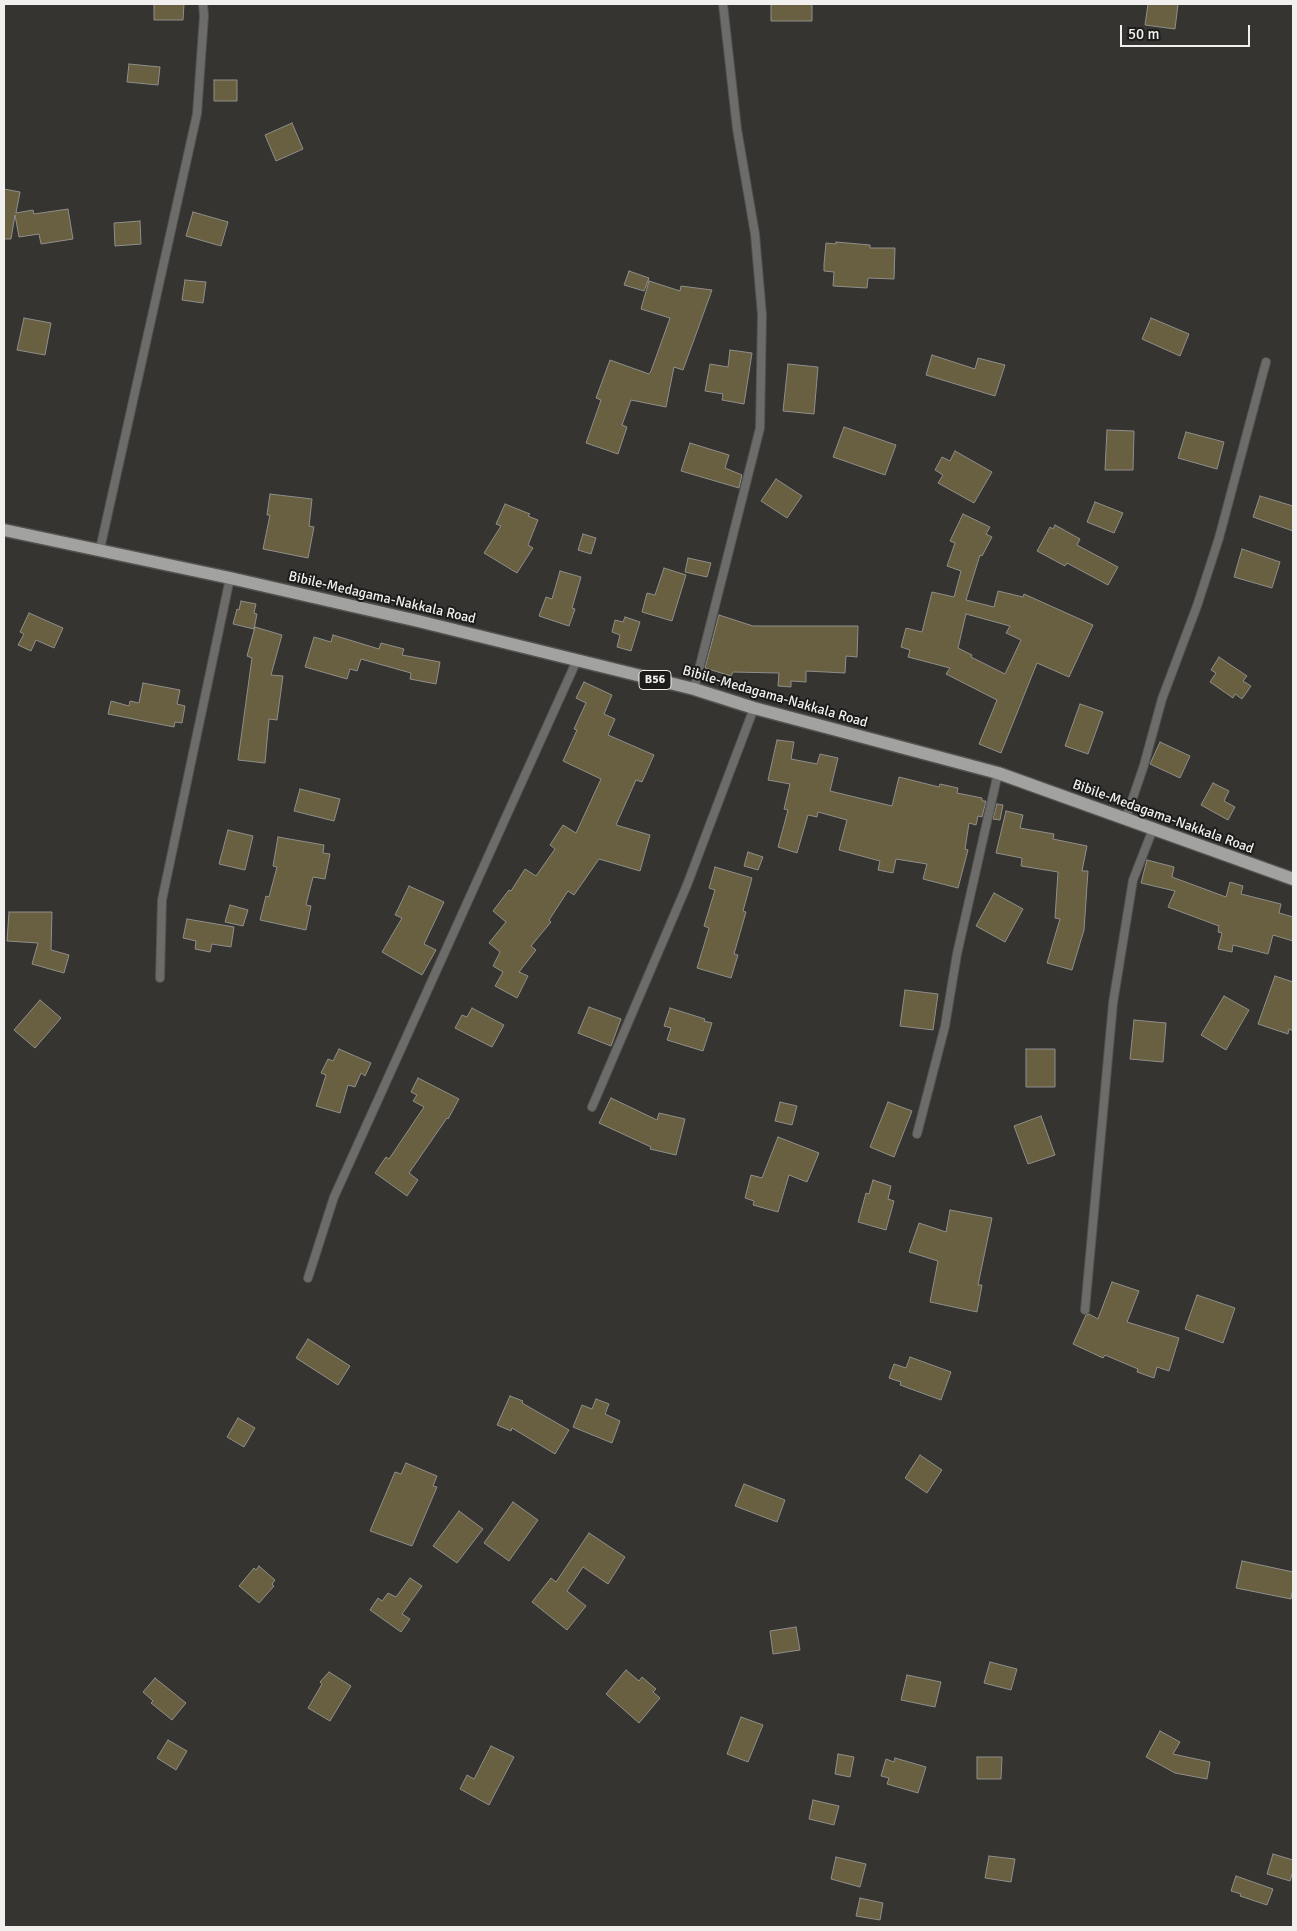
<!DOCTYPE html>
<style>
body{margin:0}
#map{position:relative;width:1297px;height:1931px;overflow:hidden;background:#353431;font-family:Signika,sans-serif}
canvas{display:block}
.frame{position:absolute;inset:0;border:5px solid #f1f0ee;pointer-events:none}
.scale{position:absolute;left:1120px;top:25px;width:130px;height:22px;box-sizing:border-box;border:2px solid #f1f0ee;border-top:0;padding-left:6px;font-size:15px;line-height:18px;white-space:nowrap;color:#f1f0ee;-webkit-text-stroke:4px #1c1c1b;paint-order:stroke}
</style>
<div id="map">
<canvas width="1297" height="1931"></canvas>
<div class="frame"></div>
<div class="scale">50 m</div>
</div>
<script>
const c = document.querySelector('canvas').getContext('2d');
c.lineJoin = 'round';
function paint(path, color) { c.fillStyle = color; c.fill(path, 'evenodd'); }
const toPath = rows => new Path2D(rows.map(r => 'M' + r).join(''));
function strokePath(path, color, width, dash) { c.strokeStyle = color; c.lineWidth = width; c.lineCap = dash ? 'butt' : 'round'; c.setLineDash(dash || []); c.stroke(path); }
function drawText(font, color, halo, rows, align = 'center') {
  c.font = font + ' Signika,sans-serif'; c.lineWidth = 4; c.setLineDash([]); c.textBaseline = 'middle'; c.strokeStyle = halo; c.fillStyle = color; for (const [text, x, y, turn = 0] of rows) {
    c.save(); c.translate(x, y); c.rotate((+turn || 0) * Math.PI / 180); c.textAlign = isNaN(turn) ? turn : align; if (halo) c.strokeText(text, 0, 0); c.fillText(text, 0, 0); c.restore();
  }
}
const building = toPath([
 [154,4,184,4,183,20,154,20,154,4],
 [771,4,812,4,812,21,771,21,771,4],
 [1148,4,1178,4,1175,29,1145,25,1148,4],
 [129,64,160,67,158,85,127,82,129,64],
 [214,80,237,80,237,101,214,101,214,80],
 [292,123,303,149,276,161,265,135,292,123],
 [4,189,20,192,16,213,33,210,34,214,68,209,73,239,41,244,39,234,19,237,15,215,11,239,4,239,4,189],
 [193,212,228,222,221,246,186,236,193,212],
 [140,221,141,244,115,246,114,223,140,221],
 [836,242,870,245,870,248,895,248,894,279,868,278,867,288,833,286,834,272,824,271,824,264,826,243,836,244,836,242],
 [629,271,649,278,644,291,624,285,629,271],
 [185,280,206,282,203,303,182,300,185,280],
 [649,281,680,291,681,286,712,290,683,370,674,367,666,407,631,400,622,425,627,427,618,454,586,443,601,400,596,398,610,360,649,374,651,371,670,318,641,309,649,281],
 [24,318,51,323,45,355,17,350,24,318],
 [1151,318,1189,334,1180,356,1142,339,1151,318],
 [730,350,752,353,744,404,722,400,723,394,705,391,710,364,728,367,730,350],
 [932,355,975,369,978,358,1005,365,995,396,926,375,932,355],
 [788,364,818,367,814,414,783,411,788,364],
 [844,427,896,445,885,475,833,457,844,427],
 [1107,430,1134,431,1133,470,1105,470,1107,430],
 [1186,432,1224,442,1217,469,1178,458,1186,432],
 [690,443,729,455,725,468,742,475,739,488,681,471,690,443],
 [955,451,992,472,974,503,938,483,943,475,935,470,942,457,950,461,955,451],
 [776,479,802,496,787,518,761,501,776,479],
 [270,494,312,499,309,526,314,527,308,558,263,549,270,515,267,515,270,494],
 [1260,496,1293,506,1293,531,1253,517,1260,496],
 [1095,502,1123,513,1114,533,1087,522,1095,502],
 [505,504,530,514,528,516,538,520,528,545,533,548,517,573,484,553,501,526,496,524,505,504],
 [963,514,990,527,986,534,992,537,982,556,980,555,966,600,994,607,998,591,1023,597,1024,594,1093,625,1069,677,1037,663,1001,753,979,744,997,700,946,674,950,668,908,657,910,650,901,647,906,628,922,632,932,592,954,597,961,571,947,566,955,543,950,541,963,514],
 [966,614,1010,626,1006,633,1021,640,1005,674,971,657,972,655,958,648,966,614],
 [1055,525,1080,539,1077,545,1118,567,1108,585,1067,563,1065,566,1037,551,1050,527,1053,529,1055,525],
 [583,534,596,538,591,554,578,550,583,534],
 [1242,549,1280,562,1272,588,1234,577,1242,549],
 [688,558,711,563,707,577,685,572,688,558],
 [664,568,686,575,672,621,642,612,647,593,655,595,664,568],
 [560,571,581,577,572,608,575,609,569,626,539,616,546,597,552,599,560,571],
 [241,601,256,604,254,613,257,614,254,629,233,624,237,609,239,610,241,601],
 [29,613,63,628,54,648,36,640,31,651,18,645,24,634,20,632,29,613],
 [719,615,753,626,858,626,857,657,846,656,845,673,806,671,806,682,791,681,791,687,778,686,779,673,733,672,731,676,705,668,719,615],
 [625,617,640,622,631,651,617,647,620,635,612,632,615,620,623,622,625,617],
 [255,627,282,635,271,675,283,676,277,720,269,719,265,763,238,760,252,658,247,656,255,627],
 [333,635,379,649,381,643,404,649,402,655,440,662,436,684,410,679,411,673,361,659,357,671,350,669,347,679,305,667,314,637,331,642,333,635],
 [1219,657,1247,676,1243,681,1251,686,1242,699,1235,694,1233,698,1210,682,1216,673,1211,670,1219,657],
 [584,682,612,695,604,714,615,719,608,735,654,755,642,782,636,780,616,825,650,835,640,871,599,859,574,895,568,891,549,920,551,922,531,946,536,950,519,972,528,976,517,998,495,986,503,972,493,966,500,952,489,943,506,922,493,911,509,890,511,891,525,869,536,876,555,849,550,845,563,825,576,833,601,779,563,761,577,730,574,729,586,703,576,698,584,682],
 [143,683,180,690,177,704,185,706,182,723,175,722,174,727,108,714,111,701,129,706,130,701,139,703,143,683],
 [1080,704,1103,712,1088,754,1065,746,1080,704],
 [777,740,794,742,791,759,817,764,820,754,838,758,830,791,892,806,899,777,939,787,940,784,958,788,957,793,982,798,982,801,986,801,982,817,978,816,976,825,969,823,965,849,968,850,958,888,923,879,927,864,896,859,893,873,878,870,880,861,839,850,847,820,818,812,817,817,808,815,797,853,778,847,788,810,784,809,790,784,768,780,777,740],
 [1160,742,1190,756,1180,778,1150,764,1160,742],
 [1213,783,1229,791,1224,801,1235,807,1228,820,1201,805,1213,783],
 [300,789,340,799,334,821,294,811,300,789],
 [997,804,1003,805,1000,820,993,819,997,804],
 [1006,811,1023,815,1020,828,1054,834,1053,839,1087,846,1082,871,1088,871,1084,930,1072,970,1047,963,1060,919,1055,918,1058,872,1021,866,1022,858,996,853,1006,811],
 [228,830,253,836,245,870,219,864,228,830],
 [278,837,324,845,323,853,330,854,325,879,313,877,306,905,311,906,306,930,260,920,266,896,269,897,277,867,273,866,278,837],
 [748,852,763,857,758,870,744,866,748,852],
 [1147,860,1174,867,1172,877,1226,897,1230,882,1243,886,1241,894,1281,904,1279,913,1293,917,1293,941,1273,935,1268,954,1233,945,1232,952,1218,949,1222,933,1218,932,1219,926,1168,907,1175,891,1141,883,1147,860],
 [715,867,752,878,743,911,746,912,734,954,738,955,731,978,697,968,709,928,704,926,715,890,709,888,715,867],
 [409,886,444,902,424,944,436,950,422,975,382,952,402,918,395,915,409,886],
 [994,893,1023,909,1005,942,976,926,994,893],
 [230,905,248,910,243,926,225,922,230,905],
 [9,912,52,912,51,950,69,955,64,973,32,964,38,943,7,941,9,912],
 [187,919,234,927,231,947,212,944,210,952,195,949,196,941,183,938,187,919],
 [1275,976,1293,982,1293,1031,1289,1029,1288,1034,1258,1024,1275,976],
 [905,990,938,994,933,1030,900,1026,905,990],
 [1224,996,1249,1010,1226,1050,1201,1035,1224,996],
 [40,1000,61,1018,35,1048,14,1030,40,1000],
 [589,1007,621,1019,611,1046,578,1033,589,1007],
 [472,1008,504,1025,492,1047,455,1028,462,1015,467,1017,472,1008],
 [670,1008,705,1019,704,1021,712,1023,703,1051,667,1040,671,1028,664,1026,670,1008],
 [1134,1020,1166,1023,1163,1062,1130,1059,1134,1020],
 [339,1049,371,1063,365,1076,361,1073,355,1087,348,1085,340,1113,316,1106,326,1075,321,1073,328,1059,333,1061,339,1049],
 [1026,1049,1055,1049,1055,1087,1026,1087,1026,1049],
 [418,1078,459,1099,448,1119,447,1118,409,1173,418,1180,407,1196,375,1173,386,1157,389,1159,424,1107,413,1101,417,1095,411,1092,418,1078],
 [611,1098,657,1120,659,1113,685,1119,676,1155,650,1149,651,1147,599,1123,611,1098],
 [780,1102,797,1106,792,1125,775,1121,780,1102],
 [888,1102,912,1111,894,1157,870,1147,888,1102],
 [1041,1116,1055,1155,1028,1164,1014,1126,1041,1116],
 [778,1137,819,1153,807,1182,789,1175,778,1212,753,1205,754,1201,745,1198,751,1175,762,1178,778,1137],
 [873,1180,891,1186,888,1199,894,1201,886,1230,858,1222,866,1193,869,1194,873,1180],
 [950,1210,992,1218,978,1285,982,1285,977,1312,930,1302,938,1261,909,1252,919,1223,946,1232,950,1210],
 [1112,1282,1139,1291,1127,1322,1179,1338,1169,1371,1157,1367,1154,1378,1137,1372,1138,1369,1105,1355,1103,1358,1073,1344,1086,1315,1089,1314,1098,1319,1112,1282],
 [1197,1295,1235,1308,1223,1343,1185,1329,1197,1295],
 [308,1339,350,1366,338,1385,296,1358,308,1339],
 [910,1357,951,1372,941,1400,900,1385,901,1382,889,1378,894,1364,906,1368,910,1357],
 [510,1396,523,1401,522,1403,569,1430,555,1454,512,1428,511,1431,497,1425,510,1396],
 [596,1399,609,1404,605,1414,620,1421,612,1443,573,1427,582,1405,592,1409,596,1399],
 [238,1418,255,1428,244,1447,227,1437,238,1418],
 [920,1455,942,1470,927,1493,905,1478,920,1455],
 [406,1463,437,1476,433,1486,437,1487,412,1546,370,1531,395,1472,401,1474,406,1463],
 [744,1484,785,1500,777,1522,735,1506,744,1484],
 [513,1502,538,1520,509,1561,484,1543,513,1502],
 [459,1511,483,1529,457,1563,433,1546,459,1511],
 [589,1533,625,1557,608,1584,583,1567,567,1591,586,1606,567,1630,532,1602,551,1578,556,1582,589,1533],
 [1242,1561,1293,1572,1293,1587,1291,1599,1236,1588,1242,1561],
 [259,1566,275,1580,272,1584,274,1586,259,1603,239,1586,254,1568,256,1570,259,1566],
 [410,1578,422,1586,402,1614,410,1619,401,1632,370,1610,378,1598,382,1601,388,1593,396,1597,410,1578],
 [796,1627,800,1650,773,1654,770,1631,796,1627],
 [990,1662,1017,1669,1011,1690,984,1683,990,1662],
 [626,1670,639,1681,642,1677,656,1689,653,1692,660,1698,639,1723,606,1694,626,1670],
 [329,1672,351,1686,330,1721,308,1708,322,1684,320,1682,329,1672],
 [907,1675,941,1682,935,1707,901,1700,907,1675],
 [155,1678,186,1703,172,1720,151,1703,153,1701,143,1692,155,1678],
 [741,1717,763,1725,748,1762,727,1754,741,1717],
 [1160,1731,1180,1742,1173,1754,1210,1762,1207,1779,1175,1773,1146,1757,1160,1731],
 [168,1740,187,1751,176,1770,157,1758,168,1740],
 [491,1746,514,1757,489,1805,460,1789,467,1775,474,1779,491,1746],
 [838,1754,854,1757,850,1777,835,1774,838,1754],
 [977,1757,1002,1757,1001,1779,977,1779,977,1757],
 [895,1758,926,1767,918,1793,887,1784,889,1778,881,1776,886,1759,894,1762,895,1758],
 [813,1800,839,1806,834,1825,809,1819,813,1800],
 [1273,1854,1293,1860,1293,1871,1290,1881,1267,1874,1273,1854],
 [989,1856,1015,1859,1011,1882,985,1878,989,1856],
 [836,1857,866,1864,860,1887,831,1879,836,1857],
 [1236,1876,1273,1889,1267,1905,1240,1896,1241,1894,1231,1891,1236,1876],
 [860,1898,883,1903,880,1920,856,1916,860,1898]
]);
paint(building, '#696042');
strokePath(building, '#8f8e8a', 1);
const lane = toPath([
 [100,549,197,114,204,16,203,4],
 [694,689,760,428,762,315,755,234,737,129,723,4],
 [1126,818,1144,765,1162,699,1197,606,1219,538,1266,362],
 [160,978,162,900,230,578],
 [592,1107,687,885,754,708],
 [917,1134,945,1026,957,954,998,773],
 [308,1278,334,1197,577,660],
 [1085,1310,1113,1003,1133,880,1153,829]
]);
const primary = toPath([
 [4,530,230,578,418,621,694,689,754,708,998,773,1293,879]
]);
strokePath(lane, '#53524f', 10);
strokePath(primary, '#53524f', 15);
strokePath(lane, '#6c6c6b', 8);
strokePath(primary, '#a2a3a0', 12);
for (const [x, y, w] of [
 [655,680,32]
]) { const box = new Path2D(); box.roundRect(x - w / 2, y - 9.5, w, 19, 4); c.fillStyle = '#1c1c1b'; c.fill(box); strokePath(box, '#f1f0ee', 1); }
drawText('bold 12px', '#f1f0ee', null, [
 ["B56",655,680]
]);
drawText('14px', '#f1f0ee', '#1c1c1b', [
 ["Bibile-Medagama-Nakkala Road",382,598,13],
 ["Bibile-Medagama-Nakkala Road",775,697,16],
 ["Bibile-Medagama-Nakkala Road",1163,817,20]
]);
</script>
